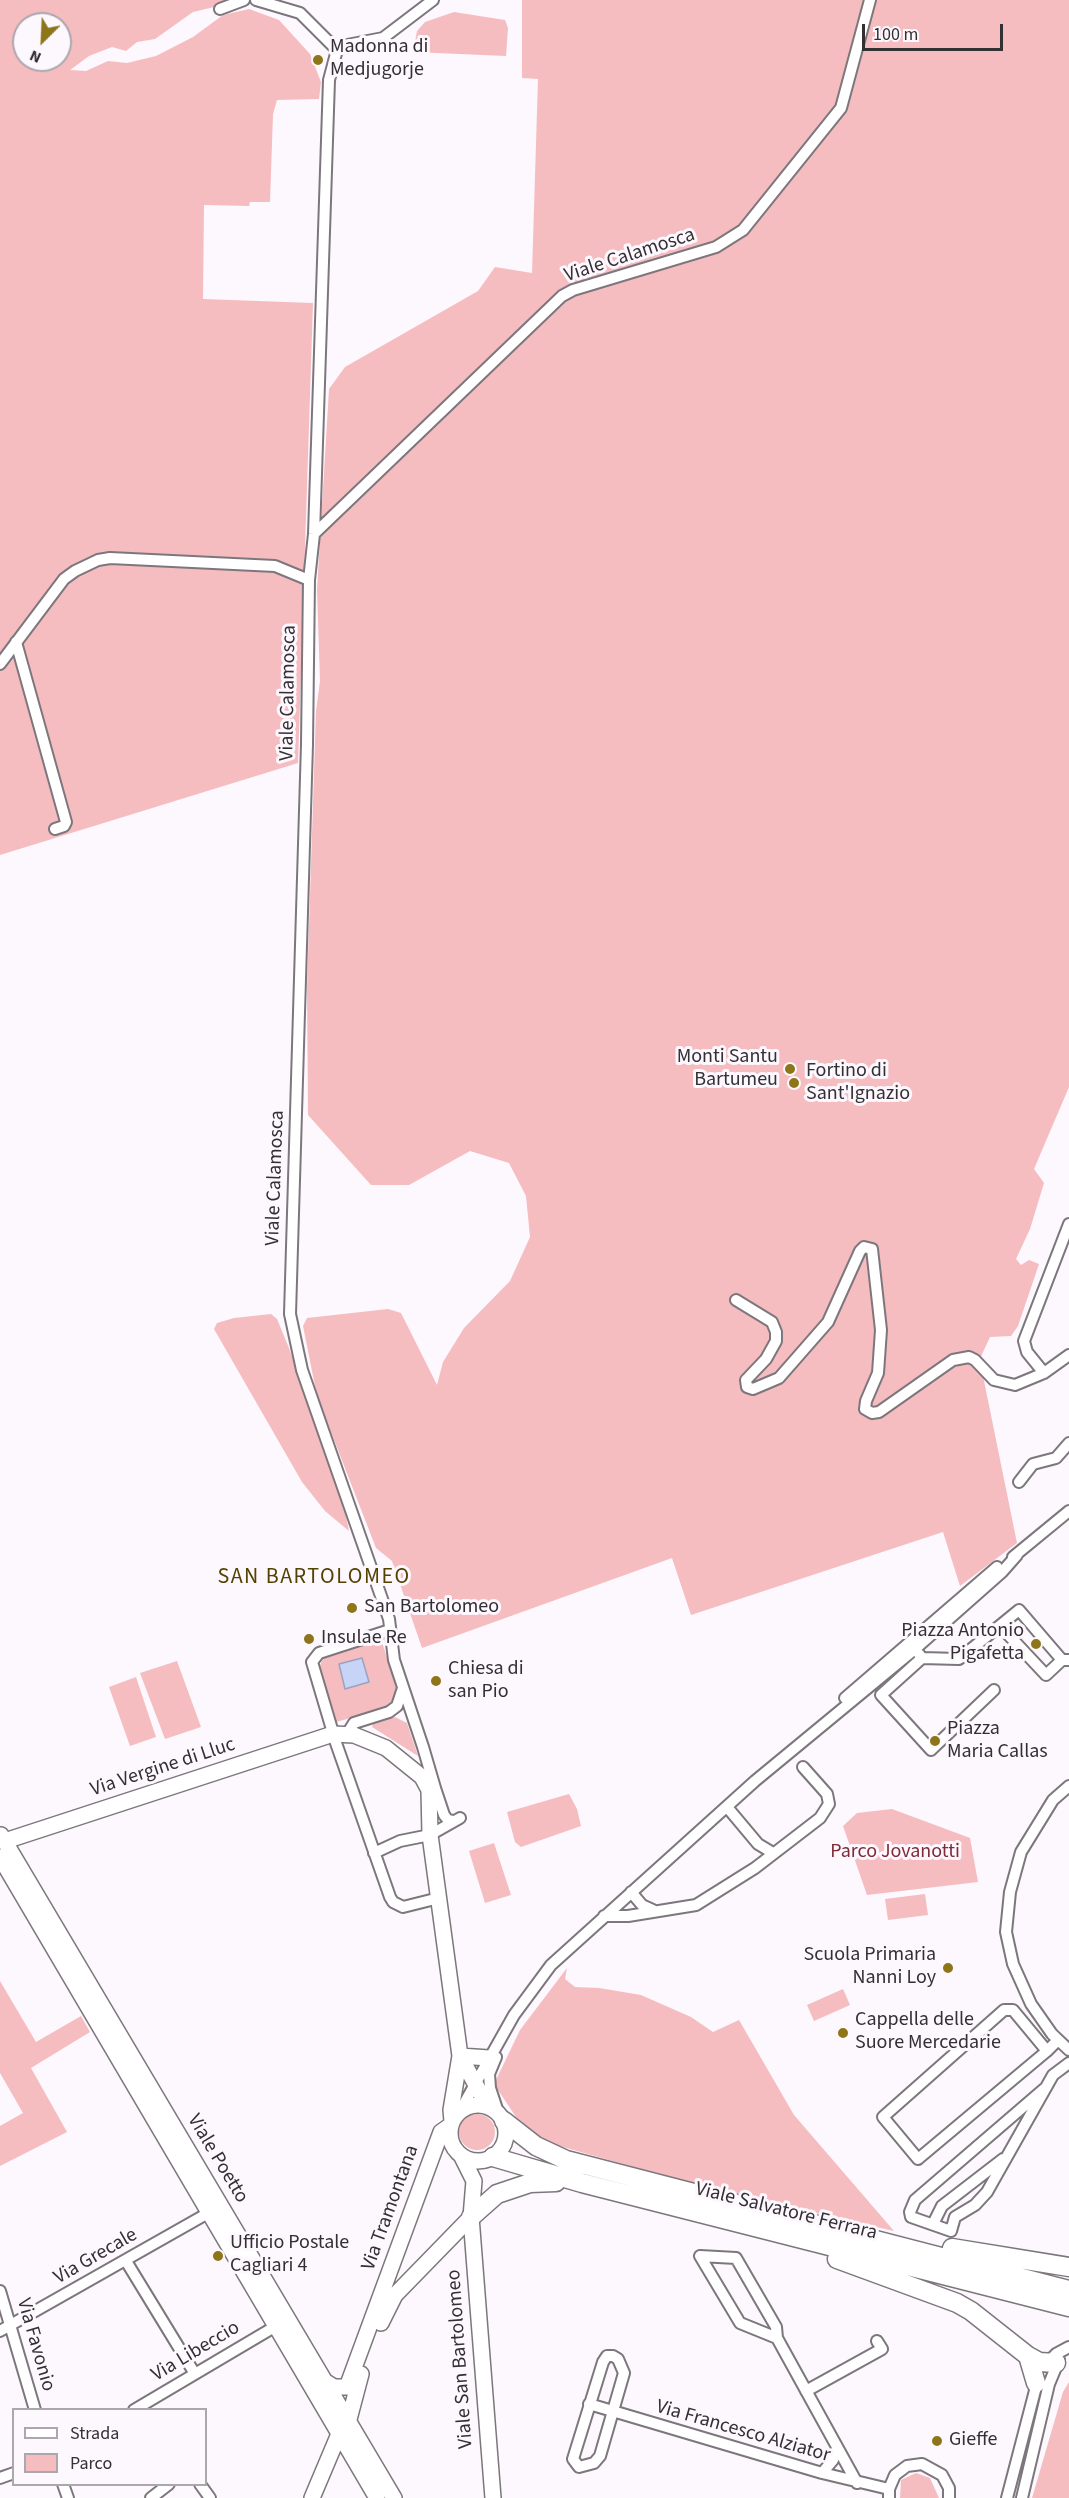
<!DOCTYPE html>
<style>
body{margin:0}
#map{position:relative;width:1069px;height:2498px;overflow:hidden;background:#fdf7fe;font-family:"Source Sans 3",sans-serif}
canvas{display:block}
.legend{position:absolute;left:12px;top:2408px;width:195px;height:78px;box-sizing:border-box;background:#fdf7fe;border:2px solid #aca7ad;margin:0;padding:8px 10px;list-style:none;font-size:18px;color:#333033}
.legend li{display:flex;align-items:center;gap:12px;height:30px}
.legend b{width:30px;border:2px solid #aca7ad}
.north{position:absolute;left:12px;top:12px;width:60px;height:60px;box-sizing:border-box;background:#fdf7fe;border:2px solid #aca7ad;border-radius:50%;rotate:204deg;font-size:16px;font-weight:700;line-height:24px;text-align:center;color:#333033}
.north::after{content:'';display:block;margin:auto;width:21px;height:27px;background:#8e751a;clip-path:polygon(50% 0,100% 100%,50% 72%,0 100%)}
.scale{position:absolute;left:862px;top:24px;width:141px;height:27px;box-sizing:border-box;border:3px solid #333033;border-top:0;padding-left:8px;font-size:18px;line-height:21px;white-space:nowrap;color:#333033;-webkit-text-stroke:4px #fdf7fe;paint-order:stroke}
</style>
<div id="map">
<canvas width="1069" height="2498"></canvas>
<ul class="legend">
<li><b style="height:8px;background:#fff"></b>Strada</li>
<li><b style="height:16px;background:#f5bdc0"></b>Parco</li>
</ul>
<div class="north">N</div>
<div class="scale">100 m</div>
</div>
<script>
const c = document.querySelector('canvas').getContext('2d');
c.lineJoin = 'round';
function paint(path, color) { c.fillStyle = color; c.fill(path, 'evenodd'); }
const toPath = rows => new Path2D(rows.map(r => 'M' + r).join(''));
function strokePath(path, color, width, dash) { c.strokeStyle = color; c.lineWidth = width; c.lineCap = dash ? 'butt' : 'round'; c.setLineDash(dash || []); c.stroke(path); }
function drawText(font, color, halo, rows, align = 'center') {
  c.font = font + ' "Source Sans 3",sans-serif'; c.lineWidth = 6; c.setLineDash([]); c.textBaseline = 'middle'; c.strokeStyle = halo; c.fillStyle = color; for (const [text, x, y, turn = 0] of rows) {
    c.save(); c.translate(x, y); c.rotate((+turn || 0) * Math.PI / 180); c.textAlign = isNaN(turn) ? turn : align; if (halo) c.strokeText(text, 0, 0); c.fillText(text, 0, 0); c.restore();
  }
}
paint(toPath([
 [0,0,226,0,214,7,193,12,155,39,137,42,126,51,112,47,89,56,70,70,86,71,108,61,127,63,156,56,193,37,223,15,249,9,279,20,310,54,321,82,319,99,277,100,273,114,270,202,250,202,249,206,204,205,203,299,313,303,298,763,0,855],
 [24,24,60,24,60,60,24,60],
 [522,0,1069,0,1069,1087,1034,1169,1044,1183,1030,1229,1016,1259,1021,1265,1029,1260,1039,1264,1018,1326,1011,1336,990,1337,977,1365,982,1371,1017,1543,960,1586,943,1532,691,1615,672,1558,422,1648,392,1561,376,1548,317,1396,303,1326,307,1318,388,1309,401,1313,437,1385,443,1362,464,1328,510,1281,530,1237,526,1196,509,1163,470,1151,409,1185,371,1185,308,1115,307,988,316,711,320,681,317,590,329,389,345,367,478,291,495,267,532,273,538,79,522,78],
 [454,12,505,20,508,28,506,56,413,52,417,31,425,22],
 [271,1314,277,1319,289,1348,345,1510,349,1531,325,1511,302,1482,214,1329,217,1323,234,1318],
 [381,1639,398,1691,391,1707,336,1722,318,1670,322,1661,325,1657],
 [177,1661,201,1727,165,1739,140,1673],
 [136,1677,156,1737,130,1746,109,1687],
 [395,1717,407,1723,418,1756,372,1727,373,1724],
 [569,1794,577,1809,581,1826,521,1847,515,1842,507,1812],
 [892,1809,970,1838,978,1882,867,1895,843,1826,857,1813],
 [494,1843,511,1895,485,1903,469,1851],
 [925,1894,928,1915,888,1920,885,1899],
 [567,1968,565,1979,575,1987,599,1988,641,1995,691,2017,713,2032,739,2020,794,2115,894,2231,663,2178,637,2168,556,2145,539,2136,516,2117,494,2084,520,2030],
 [0,1981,36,2042,81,2016,90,2032,31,2068,67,2132,0,2166,0,2126,23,2113,0,2073],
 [843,1989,850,2005,814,2021,807,2005],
 '459 2132a18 18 0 1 1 36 0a18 18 0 1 1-36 0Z',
 [1069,2382,1069,2498,1032,2498,1063,2392],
 [916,2473,930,2478,939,2498,900,2498,901,2480]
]), '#f5bdc0');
const water = toPath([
 [362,1658,369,1682,345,1689,339,1664,362,1658]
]);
paint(water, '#c8d3f8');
strokePath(water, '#9ba2bd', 1.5);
const street = toPath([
 [256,0,300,13,337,50],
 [220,9,244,0],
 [314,534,562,296,573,290,716,247,743,230,841,108,870,0],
 [16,642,66,822,64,826,55,829],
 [0,664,64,579,75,571,98,560,110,558,275,566,309,580],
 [736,1300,772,1322,776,1332,776,1341,766,1359,746,1380,747,1387,753,1389,779,1378,828,1322,860,1251,864,1247,872,1249,881,1330,878,1373,866,1401,865,1409,872,1413,879,1412,953,1360,969,1357,975,1360,994,1380,1015,1385,1044,1373,1069,1355],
 [1044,1373,1027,1352,1024,1341,1069,1224],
 [1019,1482,1033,1464,1056,1458,1069,1443],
 [1013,1557,1069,1511],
 [1001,1627,1046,1675,1062,1660],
 [390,1630,319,1653,312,1662,336,1743,390,1897,393,1902,403,1907,439,1898],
 [919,1654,922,1658,959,1659,1019,1610,1062,1660,1069,1660],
 [922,1658,881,1695,931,1750,994,1690],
 [845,1698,997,1567],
 [347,1734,354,1723,389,1712,397,1706,403,1688],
 [1069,1786,1053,1800,1021,1852,1010,1892,1006,1932,1013,1964,1031,2004,1052,2034,1069,2050],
 [435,1788,444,1815,448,1820,453,1821],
 [433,1794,435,1788,423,1747,394,1660,389,1619,302,1370,290,1314,307,744,309,580,314,534,329,80,337,50,347,45,383,38,433,0],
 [727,1807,758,1844,773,1853],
 [374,1853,400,1841,430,1835,460,1818],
 [631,1892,642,1905,653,1910],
 [604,1916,628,1916,696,1905,755,1868,820,1818,829,1804,827,1794,803,1767],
 [1047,2051,1013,2010,1004,2010,883,2117,918,2159,1047,2051,1058,2040],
 [496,2057,489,2074,490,2088,499,2115],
 [1044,2089,915,2200,910,2212,911,2217,951,2231,955,2217,975,2205,987,2192,1053,2075,1069,2063],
 [460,2111,514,2015,551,1965,755,1781,915,1649,1002,1572,1017,1555],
 [933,2224,942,2206,1003,2159],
 [700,2256,736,2258,776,2327,777,2338,857,2483],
 [700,2256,740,2323,777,2338],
 [126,2261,195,2374],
 [0,2291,35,2410],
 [0,2331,210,2212],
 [607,2356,613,2356,618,2359,624,2373,600,2456,594,2463,579,2467,573,2459,603,2362,607,2356],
 [1047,2363,1056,2354,1069,2347],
 [806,2391,882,2349,877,2341],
 [589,2404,822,2473,889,2489],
 [134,2410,276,2326],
 [822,2473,833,2460,837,2448],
 [0,2478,14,2473],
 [63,2484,68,2498],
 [200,2484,210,2498],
 [151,2498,169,2484],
 [889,2498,889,2489,895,2475,907,2466,922,2464,942,2475,949,2488,949,2498],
 [1007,2498,1038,2379],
 [1022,2498,1049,2384,1059,2360]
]);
const secondary = toPath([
 [1,1835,394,2498],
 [5,1841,333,1734,354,1735,386,1748,422,1777,429,1790,430,1835,460,2056,488,2107],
 [0,1857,377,2498],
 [460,2056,489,2058],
 '450 2133a28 28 0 1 1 56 0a28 28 0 1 1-56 0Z',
 [452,2121,451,2110,460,2056],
 [462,2157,474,2181,471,2217,493,2498],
 [381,2323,395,2295,471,2217],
 [323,2380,334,2387,347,2387,441,2132,451,2125],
 [348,2423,361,2374],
 [312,2498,339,2434]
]);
const highway = toPath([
 [504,2121,536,2146,566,2160,1069,2290],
 [493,2157,582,2183,1069,2307],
 [471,2217,497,2194,530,2183,556,2182],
 [952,2248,1069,2267],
 [837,2259,957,2303,971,2311,1028,2356,1039,2362,1056,2363],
 [1028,2356,1036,2383]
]);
strokePath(street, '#7d777d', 14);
strokePath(secondary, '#7d777d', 18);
strokePath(highway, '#7d777d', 21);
strokePath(street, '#fff', 10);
strokePath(secondary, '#fff', 15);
strokePath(highway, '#fff', 18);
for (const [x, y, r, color] of [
 [318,60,6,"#8e751a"],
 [790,1069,6,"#8e751a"],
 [794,1083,6,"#8e751a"],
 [352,1608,6,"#8e751a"],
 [309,1639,6,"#8e751a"],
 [1036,1644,6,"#8e751a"],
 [436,1681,6,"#8e751a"],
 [935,1741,6,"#8e751a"],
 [948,1968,6,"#8e751a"],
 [843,2033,6,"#8e751a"],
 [218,2256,6,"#8e751a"],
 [937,2441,6,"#8e751a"]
]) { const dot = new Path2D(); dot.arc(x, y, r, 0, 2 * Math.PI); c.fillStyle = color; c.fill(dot); strokePath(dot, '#fdf7fe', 2); }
drawText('20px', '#333033', '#fdf7fe', [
 ["Madonna di",330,48],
 ["Medjugorje",330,71],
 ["Monti Santu",778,1058,"right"],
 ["Bartumeu",778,1081,"right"],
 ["Fortino di",806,1072],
 ["Sant'Ignazio",806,1095],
 ["San Bartolomeo",364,1608],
 ["Piazza Antonio",1024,1632,"right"],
 ["Pigafetta",1024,1655,"right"],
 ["Insulae Re",321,1639],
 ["Chiesa di",448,1670],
 ["san Pio",448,1693],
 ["Piazza",947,1730],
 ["Maria Callas",947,1753],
 ["Scuola Primaria",936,1956,"right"],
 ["Nanni Loy",936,1979,"right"],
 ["Cappella delle",855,2021],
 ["Suore Mercedarie",855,2044],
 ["Ufficio Postale",230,2244],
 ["Cagliari 4",230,2267],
 ["Gieffe",949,2441]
], 'left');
drawText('20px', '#333033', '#fdf7fe', [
 ["Viale Calamosca",630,256,-18],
 ["Viale Calamosca",289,693,-89],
 ["Viale Calamosca",276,1178,-88],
 ["Via Vergine di Lluc",163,1768,-18],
 ["Viale Poetto",217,2159,59],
 ["Via Tramontana",391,2208,-70],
 ["Viale Salvatore Ferrara",786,2212,14],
 ["Via Grecale",96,2257,-30],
 ["Via Favonio",35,2345,74],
 ["Via Libeccio",196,2352,-31],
 ["Viale San Bartolomeo",461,2359,-94],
 ["Via Francesco Alziator",743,2432,16]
]);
drawText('20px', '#7f2a37', '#fdf7fe', [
 ["Parco Jovanotti",895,1853]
]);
c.letterSpacing = '1.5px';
drawText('22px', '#534200', '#fdf7fe', [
 ["SAN BARTOLOMEO",314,1578]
]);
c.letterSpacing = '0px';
</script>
